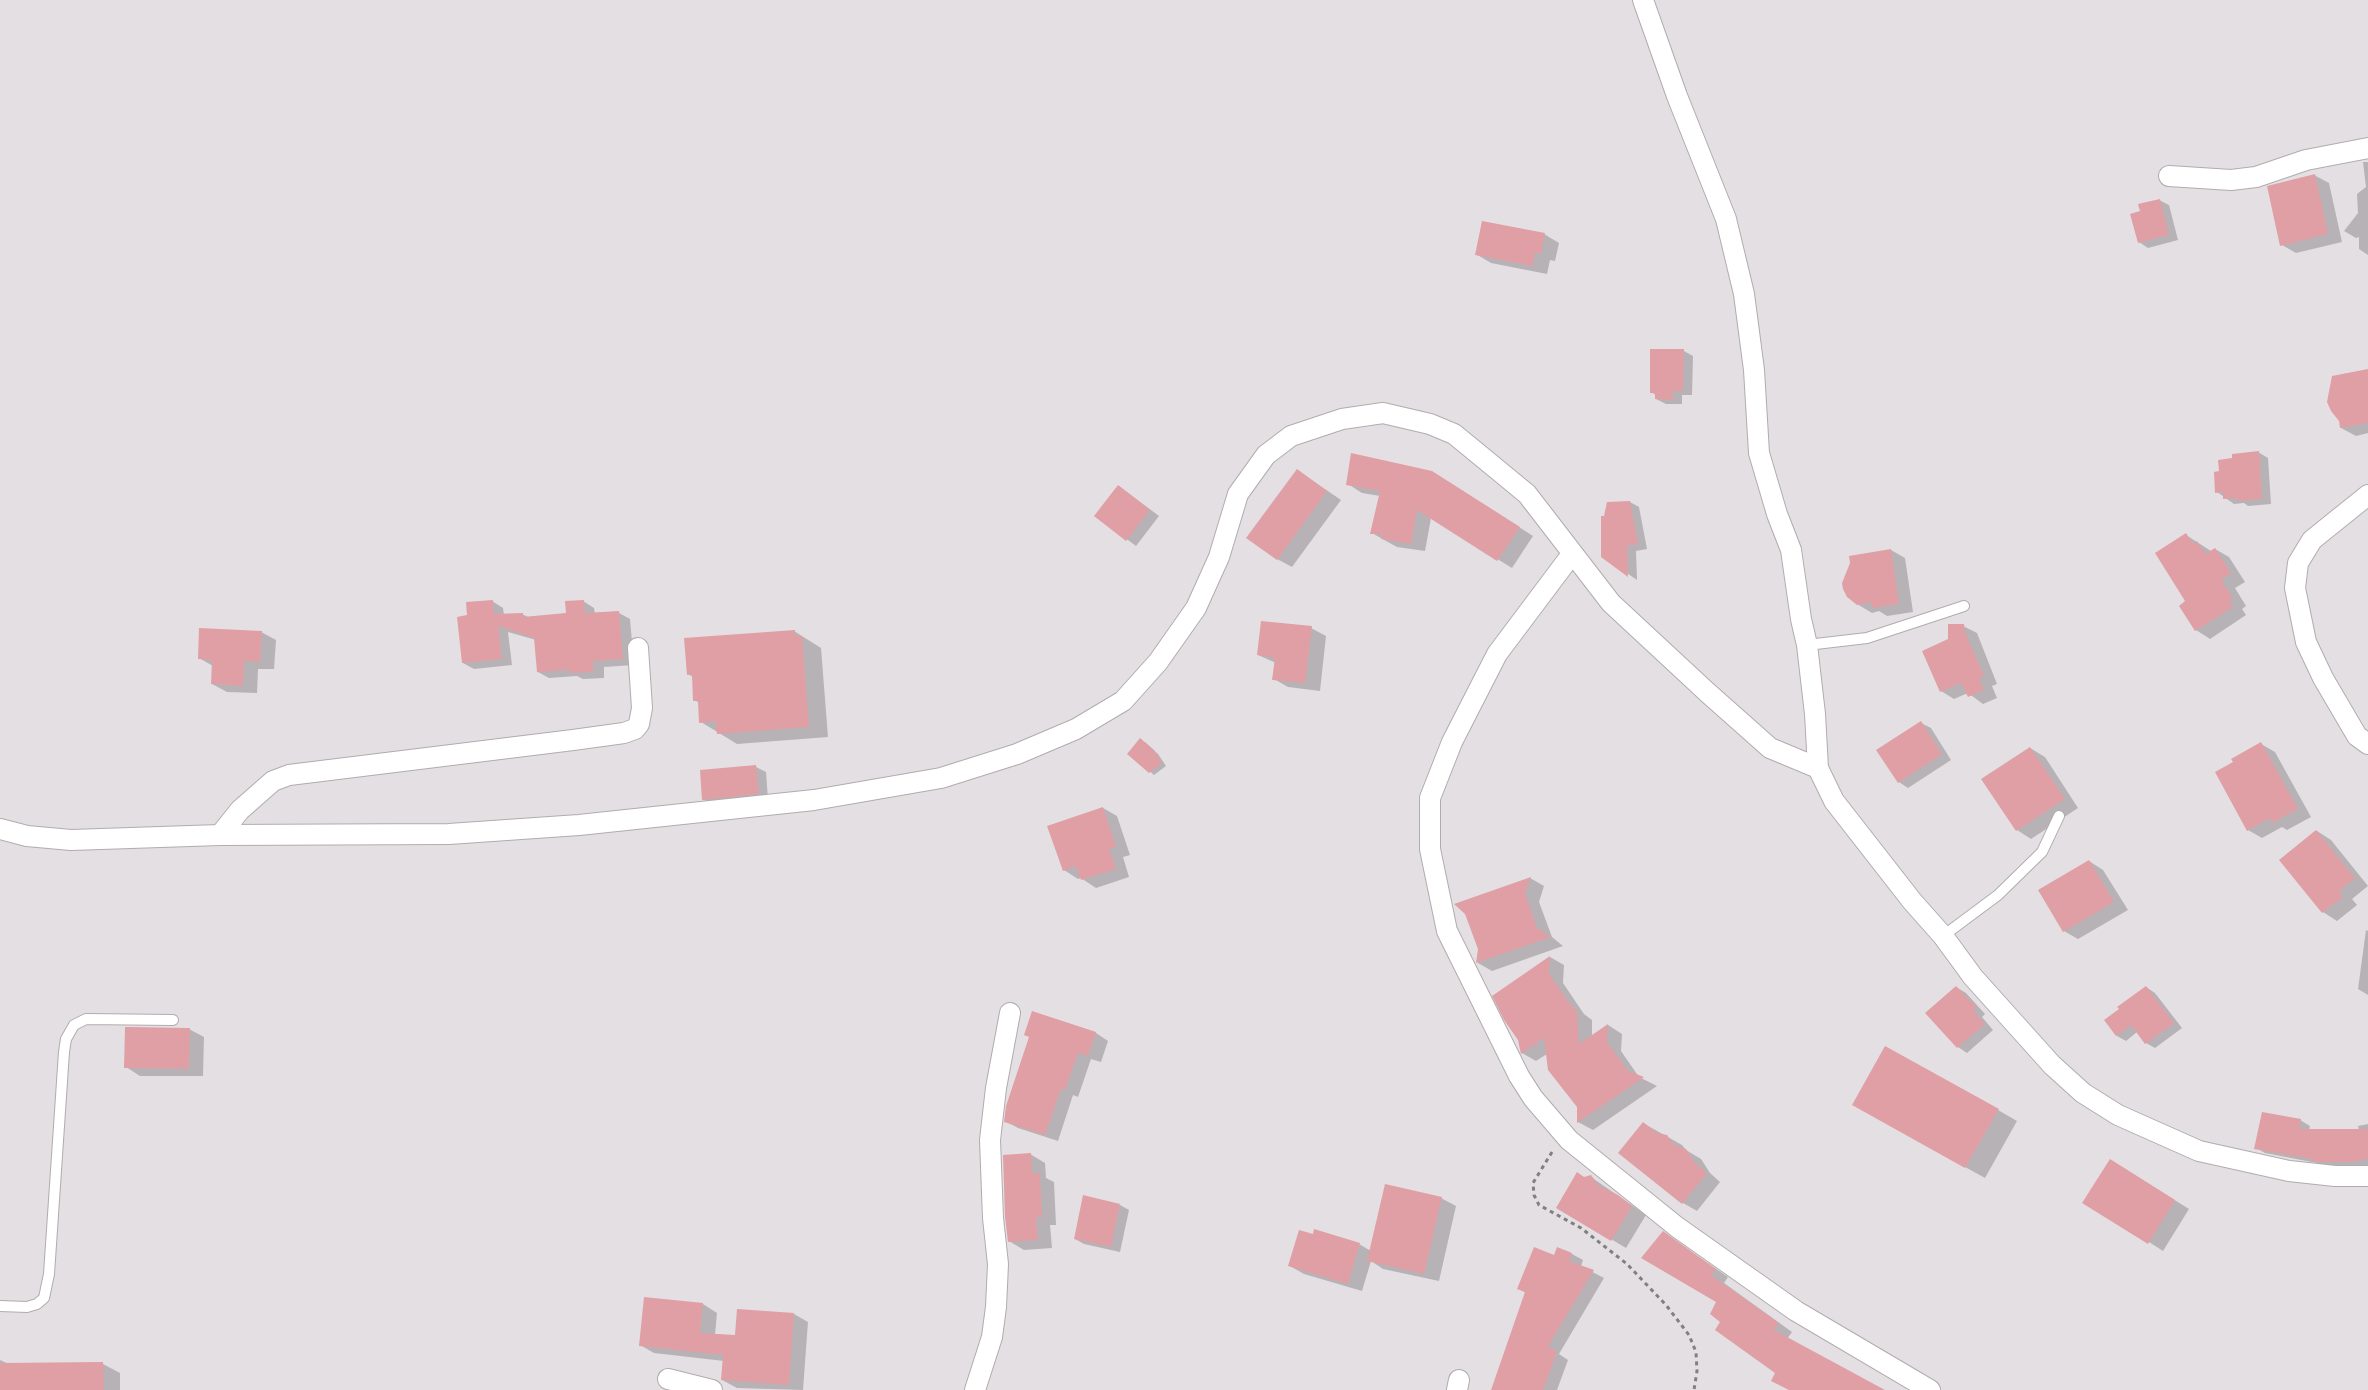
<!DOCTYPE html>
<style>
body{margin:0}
canvas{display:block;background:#e4dfe2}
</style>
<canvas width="2368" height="1390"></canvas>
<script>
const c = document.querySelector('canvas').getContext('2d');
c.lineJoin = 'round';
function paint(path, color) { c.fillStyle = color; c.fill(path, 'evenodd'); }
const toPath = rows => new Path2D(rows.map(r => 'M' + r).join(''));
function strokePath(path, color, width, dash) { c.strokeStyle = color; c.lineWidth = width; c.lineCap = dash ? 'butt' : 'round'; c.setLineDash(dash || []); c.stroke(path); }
paint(toPath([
 [2363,162,2368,162,2368,255,2359,249,2359,237,2356,238,2344,231,2358,213,2357,194,2366,187],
 [2314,175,2329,183,2342,242,2296,253,2282,245],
 [2159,200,2169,205,2178,240,2148,248,2139,242],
 [1544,234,1559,243,1555,261,1550,260,1547,274,1491,263,1476,254],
 [1684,351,1693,356,1692,395,1682,395,1682,404,1666,404,1656,399,1656,395,1651,392],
 [2368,370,2368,433,2356,436,2341,428],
 [2258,452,2268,458,2271,504,2248,506,2244,503,2234,504,2217,492],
 [1297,470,1341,500,1292,567,1277,559],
 [1447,481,1533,536,1512,568,1431,518,1425,551,1397,547,1386,541,1372,533,1380,496,1362,493,1348,484],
 [1119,486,1159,516,1136,546,1096,516],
 [1630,502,1639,507,1647,549,1636,551,1637,580,1602,556],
 [2186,535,2211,551,2215,549,2229,557,2245,582,2235,588,2246,606,2242,609,2246,615,2210,639,2196,630,2187,602],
 [1891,550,1905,558,1913,612,1887,616,1879,611,1872,613,1857,604],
 [492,601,503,608,504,615,522,614,528,617,568,615,583,601,594,608,595,614,619,613,630,619,634,665,604,667,604,678,583,679,577,676,549,678,538,672,536,640,508,632,512,665,474,669,463,663,469,616],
 [1963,626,1977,633,1997,684,1992,686,1997,698,1983,704,1968,693,1954,699,1941,691,1949,640],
 [1311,628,1326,636,1320,691,1288,687,1274,679,1276,663,1258,655],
 [794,631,821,648,828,737,737,744,701,722,699,703,695,700,693,677,688,674],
 [261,632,276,640,274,669,258,669,257,693,227,692,212,684,213,666,199,658],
 [1921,723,1931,728,1951,760,1908,788,1899,782],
 [1145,742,1158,754,1166,766,1154,775,1129,753],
 [2261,744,2275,752,2311,817,2287,830,2282,827,2262,838,2248,830,2234,763],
 [2030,748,2045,757,2078,808,2031,839,2017,830],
 [756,767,766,772,768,799,713,805,703,799,701,771],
 [1103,808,1117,816,1130,855,1123,857,1129,877,1096,888,1081,878,1078,879,1064,870],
 [2317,831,2331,840,2368,886,2352,899,2357,905,2337,921,2323,912],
 [2089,861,2103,870,2128,910,2078,939,2064,931],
 [1530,878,1544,886,1539,902,1552,937,1563,946,1492,971,1478,963,1479,949],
 [2366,930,2368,931,2368,995,2358,989],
 [1550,957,1564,965,1563,983,1584,1014,1592,1020,1592,1036,1608,1025,1622,1034,1621,1051,1639,1077,1657,1086,1593,1130,1578,1122,1578,1107,1547,1054,1536,1061,1522,1053],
 [1956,987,1966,993,1985,1014,1982,1017,1993,1030,1967,1053,1958,1047],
 [2146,987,2155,993,2182,1028,2155,1048,2146,1043,2137,1032,2126,1041,2117,1036,2106,1021],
 [1033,1013,1096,1033,1108,1041,1101,1062,1091,1059,1078,1097,1073,1095,1058,1141,1018,1128,1005,1121,1030,1037],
 [189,1029,204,1037,203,1076,140,1076,126,1067],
 [1998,1110,2017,1121,1985,1178,1873,1116],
 [2300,1120,2310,1126,2309,1130,2359,1130,2358,1126,2368,1124,2368,1166,2323,1166,2317,1163,2265,1153,2256,1148],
 [1643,1123,1682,1145,1686,1150,1701,1159,1710,1173,1720,1182,1697,1211,1683,1203,1620,1153],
 [1030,1154,1045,1163,1046,1178,1054,1182,1056,1225,1050,1225,1052,1248,1024,1250,1009,1241],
 [2125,1169,2189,1209,2163,1251,2149,1242],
 [1591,1177,1646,1215,1626,1248,1557,1207,1584,1178],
 [1441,1198,1456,1206,1439,1281,1383,1269,1371,1261,1362,1291,1304,1274,1290,1266,1359,1244,1371,1251],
 [1120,1205,1129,1210,1120,1252,1084,1244,1075,1239],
 [1663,1233,1728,1277,1724,1283,1792,1332,1787,1339,1882,1390,1790,1390,1777,1373,1721,1322,1717,1302],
 [1572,1254,1583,1260,1581,1266,1604,1278,1559,1354,1568,1360,1557,1390,1492,1390,1526,1293,1519,1289,1555,1256],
 [703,1304,717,1313,715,1335,736,1337,794,1314,808,1322,803,1390,737,1388,722,1380,724,1361,654,1353,640,1345],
 [0,1360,9,1364,103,1364,120,1373,120,1390,0,1390]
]), '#0003');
paint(toPath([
 [2315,174,2328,234,2280,246,2267,186],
 [2160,199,2169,235,2138,243,2130,214,2140,211,2138,204],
 [1482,221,1545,233,1541,254,1535,252,1533,266,1475,255],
 [1650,349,1684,349,1683,391,1673,391,1673,400,1655,399,1655,393,1650,393],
 [2368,369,2368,423,2340,428,2339,421,2331,411,2327,402,2332,376],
 [2259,451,2262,499,2238,501,2237,498,2223,499,2223,492,2215,493,2214,472,2219,471,2218,460,2232,458,2232,454],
 [1351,453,1432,471,1520,527,1497,561,1417,510,1411,544,1381,539,1382,534,1370,534,1380,491,1346,485],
 [1297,469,1327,491,1277,560,1246,538],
 [1118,485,1150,510,1126,541,1094,516],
 [1630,501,1638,544,1627,546,1628,577,1601,557,1601,516,1604,516,1607,502],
 [2186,533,2193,544,2197,541,2205,554,2215,548,2231,573,2221,580,2233,598,2229,600,2233,607,2195,631,2179,606,2185,601,2155,553],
 [1891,549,1899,604,1872,608,1871,602,1857,605,1847,597,1843,589,1842,583,1850,563,1849,556],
 [493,600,494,614,523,613,523,617,566,613,565,601,584,600,585,613,619,611,623,659,593,661,593,672,571,673,570,670,537,672,534,638,498,626,502,659,462,663,457,617,467,615,466,602],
 [1261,621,1312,626,1305,683,1272,680,1275,658,1257,655],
 [1948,624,1964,624,1965,632,1984,676,1979,679,1984,690,1968,697,1961,683,1940,692,1922,651,1948,639],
 [199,628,262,631,260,662,244,661,243,686,211,684,212,660,198,659],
 [795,630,795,636,802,636,809,727,717,734,715,721,699,723,698,701,693,701,692,674,687,675,684,638],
 [1921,721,1942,754,1898,783,1876,750],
 [1140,738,1154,750,1162,763,1149,773,1127,754],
 [2261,742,2298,809,2272,823,2269,818,2247,831,2215,772,2233,762,2231,759],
 [2030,747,2065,799,2016,831,1981,779],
 [756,765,759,794,702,800,700,770],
 [1103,807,1116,847,1109,849,1116,869,1081,880,1076,866,1063,871,1047,826],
 [2316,830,2355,878,2339,891,2343,897,2322,913,2279,860],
 [2089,860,2114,902,2063,932,2038,890],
 [1531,877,1525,893,1537,928,1551,937,1476,963,1478,949,1465,914,1454,904],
 [1550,956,1549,974,1570,1004,1577,1011,1579,1044,1608,1024,1607,1042,1628,1071,1644,1077,1577,1123,1577,1107,1548,1070,1544,1038,1521,1054,1518,1040,1504,1020,1492,996],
 [1956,986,1977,1008,1973,1011,1985,1024,1957,1048,1925,1013],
 [2146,986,2174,1023,2145,1044,2131,1025,2116,1036,2104,1020,2119,1009,2117,1007],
 [1032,1011,1096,1032,1088,1056,1078,1053,1065,1090,1061,1089,1045,1135,1004,1122,1006,1106,1029,1037,1024,1035],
 [125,1027,190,1028,189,1069,124,1068],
 [1885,1046,1999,1109,1965,1168,1852,1105],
 [2262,1112,2301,1119,2299,1129,2368,1129,2368,1159,2352,1162,2312,1162,2312,1159,2254,1149],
 [1643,1122,1657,1133,1667,1135,1674,1145,1686,1149,1695,1163,1707,1173,1682,1204,1618,1153],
 [1031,1153,1032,1173,1040,1173,1042,1217,1036,1218,1038,1240,1008,1242,1005,1217,1003,1155],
 [2110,1159,2175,1200,2148,1244,2082,1203],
 [1577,1172,1584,1177,1591,1175,1599,1186,1618,1195,1632,1206,1611,1241,1556,1208],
 [1385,1184,1442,1197,1424,1274,1367,1261],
 [1083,1195,1120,1204,1111,1247,1074,1239],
 [1314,1229,1360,1243,1348,1284,1288,1266,1299,1230,1313,1234],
 [1663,1231,1716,1269,1711,1275,1779,1323,1774,1330,1885,1390,1789,1390,1771,1381,1775,1373,1715,1330,1720,1322,1710,1314,1716,1302,1641,1258],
 [1534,1247,1554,1255,1557,1247,1572,1253,1569,1261,1594,1270,1548,1346,1557,1352,1543,1390,1491,1390,1525,1292,1517,1289],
 [644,1297,703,1303,700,1333,735,1335,737,1309,794,1313,789,1385,721,1380,723,1355,639,1346],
 [103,1362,104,1390,0,1390,0,1363]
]), '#df9fa5');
const service = toPath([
 [1807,645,1867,638,1964,606],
 [1943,936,1998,895,2042,852,2059,816],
 [0,1306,27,1307,37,1304,44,1298,49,1274,64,1052,66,1039,74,1025,86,1019,173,1020]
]);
const minor = toPath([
 [1643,0,1677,96,1726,219,1744,294,1754,370,1759,453,1777,514,1791,550,1801,619,1807,645,1815,714,1818,768],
 [2169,176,2231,180,2256,177,2306,160,2368,148],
 [2368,495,2312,540,2298,563,2295,588,2306,642,2323,678,2357,736,2368,744],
 [1572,554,1497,654,1452,742,1430,798,1430,849,1447,931,1519,1076,1533,1098,1569,1140,1677,1227,1796,1311,1930,1390],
 [0,829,27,836,71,840,220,835,449,834,579,825,814,800,941,778,1017,754,1076,729,1123,701,1158,662,1196,608,1219,557,1238,494,1266,455,1291,436,1342,419,1383,413,1430,424,1454,434,1476,452,1527,494,1611,603,1708,693,1770,748,1818,768,1834,801,1912,901,1943,936,1973,977,2052,1065,2083,1093,2118,1115,2199,1151,2289,1171,2335,1176,2368,1176],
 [220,835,240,810,273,781,289,775,573,740,624,733,635,729,639,724,642,708,638,648],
 [668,1379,712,1390],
 [975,1390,992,1337,996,1307,998,1264,993,1218,990,1140,996,1088,1010,1013],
 [1457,1390,1459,1380]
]);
strokePath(service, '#b1acae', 12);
strokePath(minor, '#b1acae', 22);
strokePath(toPath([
 [1552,1152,1533,1183,1534,1195,1539,1205,1581,1228,1627,1264,1666,1305,1689,1335,1696,1352,1697,1371,1694,1390]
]), '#837f81', 3, [4, 4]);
strokePath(service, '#fff', 10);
strokePath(minor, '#fff', 20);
</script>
